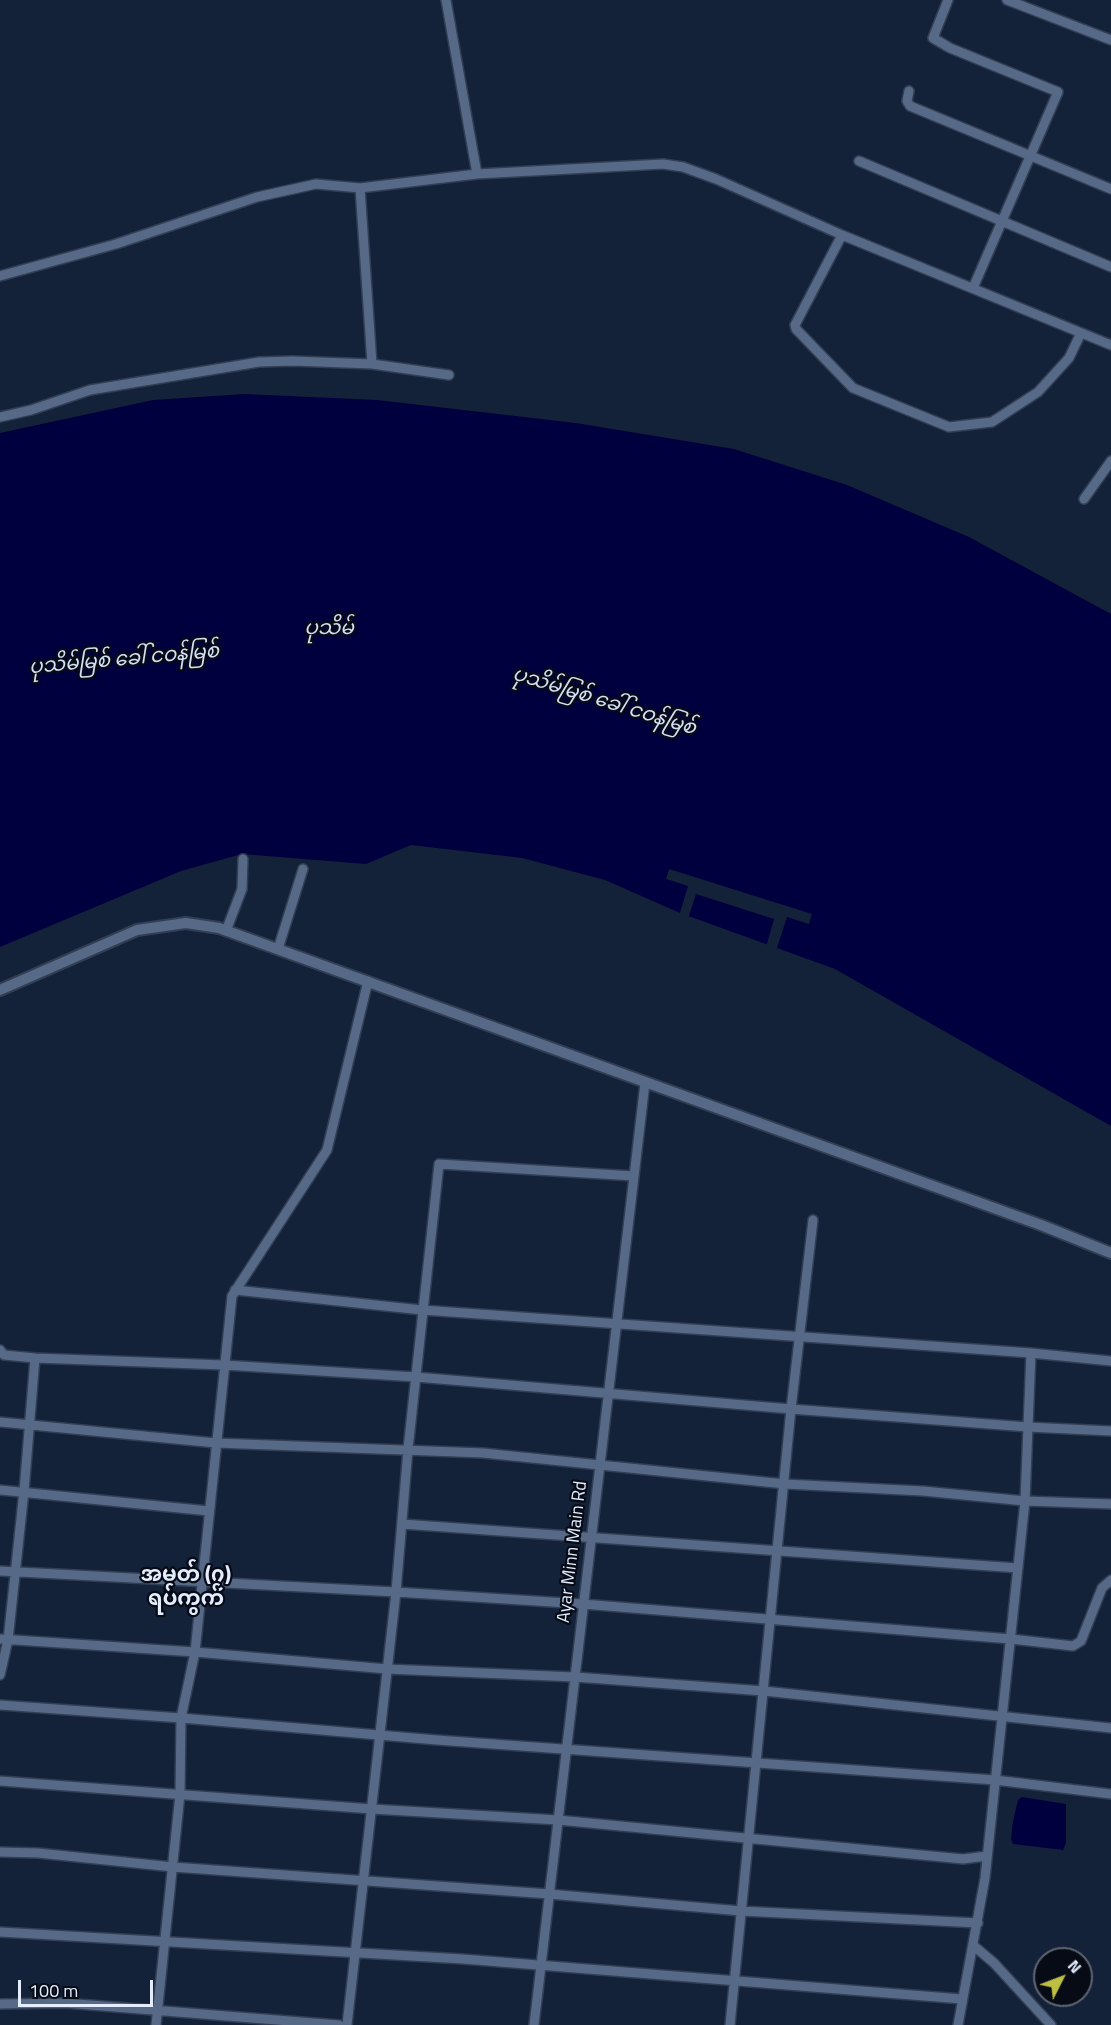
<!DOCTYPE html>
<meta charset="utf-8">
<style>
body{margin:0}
#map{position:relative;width:1111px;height:2025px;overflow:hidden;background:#142239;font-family:"Titillium Web",sans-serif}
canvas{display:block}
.north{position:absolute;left:1033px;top:1947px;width:60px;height:60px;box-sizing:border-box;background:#060b16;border:2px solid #5e6572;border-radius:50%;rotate:48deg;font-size:16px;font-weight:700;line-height:24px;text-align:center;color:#e3edfd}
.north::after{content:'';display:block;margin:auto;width:21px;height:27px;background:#bdbf43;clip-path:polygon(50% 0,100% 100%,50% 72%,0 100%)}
.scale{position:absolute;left:18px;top:1980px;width:135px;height:27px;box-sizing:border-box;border:3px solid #e3edfd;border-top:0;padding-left:8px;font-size:18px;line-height:21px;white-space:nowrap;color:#e3edfd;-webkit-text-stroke:4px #060b16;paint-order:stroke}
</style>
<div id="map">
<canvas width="1111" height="2025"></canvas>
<div class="north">N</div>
<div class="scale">100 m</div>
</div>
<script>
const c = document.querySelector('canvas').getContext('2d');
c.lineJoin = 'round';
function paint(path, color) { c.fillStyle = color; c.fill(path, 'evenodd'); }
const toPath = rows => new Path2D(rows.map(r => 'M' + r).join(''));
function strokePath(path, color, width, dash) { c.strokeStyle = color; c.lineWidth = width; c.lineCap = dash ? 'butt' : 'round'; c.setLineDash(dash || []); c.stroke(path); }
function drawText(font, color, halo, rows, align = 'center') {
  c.font = font + ' "Titillium Web","Noto Sans Myanmar",sans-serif'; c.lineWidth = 4.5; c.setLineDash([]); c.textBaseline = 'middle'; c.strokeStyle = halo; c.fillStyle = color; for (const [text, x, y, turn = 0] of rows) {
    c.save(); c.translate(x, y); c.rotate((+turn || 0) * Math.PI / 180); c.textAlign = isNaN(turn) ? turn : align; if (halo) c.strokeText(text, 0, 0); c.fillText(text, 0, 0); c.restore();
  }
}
paint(toPath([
 [244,394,377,400,576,423,734,449,847,485,969,537,1111,614,1111,1126,835,969,680,913,605,880,522,858,411,845,366,864,242,854,181,871,0,947,0,433,153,400],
 [1022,1797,1066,1804,1066,1843,1063,1850,1013,1844,1011,1839,1013,1821,1018,1800]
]), '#00003e');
paint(toPath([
 [669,869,812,914,809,924,787,917,776,951,766,947,774,919,696,894,688,919,679,916,688,886,666,879]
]), '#142239');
const minor = toPath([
 [446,0,477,174],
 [948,0,933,38,950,48,1058,92,973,288],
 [1007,0,1111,40],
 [909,91,907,101,910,106,1111,189],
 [859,161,1111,267],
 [360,188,372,364],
 [842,235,795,325,796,329,853,388,949,427,992,422,1038,392,1069,358,1081,333],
 [0,276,116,244,257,197,316,184,360,188,477,174,663,164,683,167,716,179,842,235,1111,345],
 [0,417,31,410,90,390,259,362,293,361,372,364,449,375],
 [1084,499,1111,461],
 [226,931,242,889,243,859],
 [278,949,303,869],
 [235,1290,422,1310,1031,1353,1111,1361],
 [0,1350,4,1355,35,1358,24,1491,8,1640,0,1675],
 [35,1358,224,1365,416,1377,791,1409,1028,1427,1111,1431],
 [0,1422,216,1443,483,1453,785,1484,923,1491,1025,1501,1111,1504],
 [0,1490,209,1511],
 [402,1524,1018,1568],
 [0,1571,396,1592,583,1604,1011,1639,1073,1646,1081,1641,1102,1588,1111,1580],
 [0,1639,195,1652,387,1669,575,1677,764,1691,1111,1728],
 [0,1705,181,1718,437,1740,995,1780,1111,1794],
 [0,1781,372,1809,558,1820,963,1859,987,1856],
 [0,1852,38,1853,173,1867,549,1894,741,1911,978,1923],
 [0,1932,463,1959,962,1999],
 [974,1946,994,1963,1051,2025],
 [0,2004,65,2003,339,2025],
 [156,2025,180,1794,181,1718,195,1652,232,1296,327,1150,368,981],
 [347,2025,396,1592,408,1449,439,1164,634,1176],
 [534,2025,645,1083],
 [730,2025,791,1409,813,1220],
 [958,2025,985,1878,1025,1501,1031,1353]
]);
const tertiary = toPath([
 [0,990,137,930,186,923,219,928,1041,1225,1111,1253]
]);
strokePath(minor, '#313e54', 12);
strokePath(tertiary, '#313e54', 14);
strokePath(minor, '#566987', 9);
strokePath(tertiary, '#566987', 10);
drawText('18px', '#e3edfd', '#060b16', [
 ["Ayar Minn Main Rd",573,1552,-83]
]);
drawText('italic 20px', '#d3dff3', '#060b16', [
 ["ပုသိမ်",329,629],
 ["ပုသိမ်မြစ် ခေါ် ငဝန်မြစ်",124,660,-5],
 ["ပုသိမ်မြစ် ခေါ် ငဝန်မြစ်",604,702,17]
]);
drawText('bold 21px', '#e3edfd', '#060b16', [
 ["အမှတ် (၇)",186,1576],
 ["ရပ်ကွက်",186,1600]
]);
</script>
